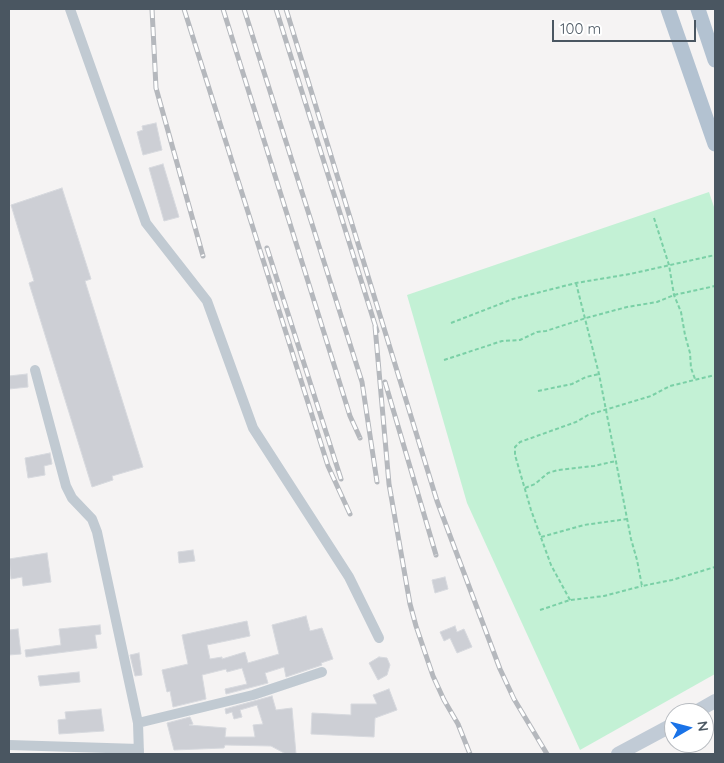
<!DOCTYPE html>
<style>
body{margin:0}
#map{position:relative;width:724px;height:763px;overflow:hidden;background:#f5f3f3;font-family:Quicksand,sans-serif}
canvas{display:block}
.frame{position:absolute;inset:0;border:10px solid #4a5661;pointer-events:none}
.north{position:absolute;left:664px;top:703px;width:50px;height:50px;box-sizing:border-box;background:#fff;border:1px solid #b7bbc0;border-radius:50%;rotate:82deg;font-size:14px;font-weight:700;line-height:20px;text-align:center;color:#4a5661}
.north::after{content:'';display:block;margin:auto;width:18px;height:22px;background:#1a73e8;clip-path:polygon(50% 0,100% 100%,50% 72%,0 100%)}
.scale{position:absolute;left:552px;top:20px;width:144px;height:22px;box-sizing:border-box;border:2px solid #4a5661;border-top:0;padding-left:6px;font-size:15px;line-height:18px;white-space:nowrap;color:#4a5661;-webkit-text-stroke:4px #fff;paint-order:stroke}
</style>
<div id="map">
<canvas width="724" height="763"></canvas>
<div class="frame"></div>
<div class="north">N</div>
<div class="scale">100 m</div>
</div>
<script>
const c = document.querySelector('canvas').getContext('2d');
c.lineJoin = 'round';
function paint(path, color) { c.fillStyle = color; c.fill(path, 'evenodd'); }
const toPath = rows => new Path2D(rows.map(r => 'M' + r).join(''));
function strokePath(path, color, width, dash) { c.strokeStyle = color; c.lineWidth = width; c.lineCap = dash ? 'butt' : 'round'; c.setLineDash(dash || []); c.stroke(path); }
paint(toPath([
 [709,192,715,210,715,674,580,750,467,503,407,295]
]), '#c3f1d5');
const building = toPath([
 [156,123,162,150,143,155,137,132,143,130,142,126,156,123],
 [163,164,179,217,164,221,149,168,163,164],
 [62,188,91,279,85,281,143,467,112,476,113,480,92,487,29,283,34,281,11,205,62,188],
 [27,374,28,387,9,389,9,376,27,374],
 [50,453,52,464,44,466,45,475,28,478,25,458,50,453],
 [193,550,195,561,179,563,178,552,193,550],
 [47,553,51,582,23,586,22,577,11,579,9,559,47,553],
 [445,577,448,589,435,593,432,580,445,577],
 [306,616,310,631,322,628,333,659,321,663,322,665,286,677,284,667,265,673,268,683,226,694,225,689,247,684,242,668,227,672,226,669,202,675,206,699,173,707,170,691,167,692,162,670,188,664,182,635,247,621,250,636,207,645,210,659,222,657,222,659,245,652,248,663,279,654,272,625,306,616],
 [100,625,101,634,95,635,97,648,26,657,25,650,61,645,59,629,100,625],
 [455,626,457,632,464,629,472,647,457,653,450,638,444,641,440,632,455,626],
 [18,629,21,654,9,655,9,630,18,629],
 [139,653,142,675,135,676,130,655,139,653],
 [379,657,387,658,390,665,387,675,378,680,369,663,379,657],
 [79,672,80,682,40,686,38,676,79,672],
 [389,689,397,710,375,718,374,737,311,734,312,713,351,715,351,704,377,704,373,695,389,689],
 [272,696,276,710,292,708,296,754,286,754,271,746,225,745,224,748,174,750,167,723,190,717,193,724,189,725,226,728,225,737,255,737,253,725,263,724,257,705,240,710,242,717,234,719,232,712,226,714,225,709,272,696],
 [101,709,104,731,59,734,58,720,66,719,65,712,101,709]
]);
paint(building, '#cdcfd5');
strokePath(building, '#d7d9de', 1);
strokePath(toPath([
 [654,218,669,265,674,295,681,312,685,335,690,353,691,368,695,379],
 [576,283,599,374,631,539,637,560,642,586,672,580,715,567],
 [451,323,513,299,576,283,630,274,715,255],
 [444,360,502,341,520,340,537,332,546,331,586,318,627,307,657,302,674,295,715,286],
 [538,391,572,384,586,377,599,374],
 [525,488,535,484,548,473,558,470,594,466,616,461],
 [541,537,584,525,627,519],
 [570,600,551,565,531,510,515,455,515,447,520,442,576,422,588,415,651,396,670,386,715,375],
 [540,610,570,600,604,596,642,586]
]), '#7ad0a6', 2, [4, 2.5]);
strokePath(toPath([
 [70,9,146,223,207,301,253,428,349,577,379,638],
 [35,370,66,486,72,498,92,519,97,532,138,723,139,754],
 [138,723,253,695,322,672],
 [9,745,139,749]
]), '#c1cad2', 10);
strokePath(toPath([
 [694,713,715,701],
 [618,754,674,724]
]), '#c1cbd6', 14);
strokePath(toPath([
 [668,9,715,144],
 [698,9,715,60]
]), '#b3c2d1', 15);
const rail = toPath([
 [152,9,156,88,203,256],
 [184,9,328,466,350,514],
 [223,9,350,416,360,438],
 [244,9,362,382,377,482],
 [276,9,377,331],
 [286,9,437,501,500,669,514,699,547,754],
 [267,248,341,479],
 [375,326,389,484,410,604,416,626,433,676,444,700,458,724,470,754],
 [385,382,436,555]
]);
strokePath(rail, '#b5b8bd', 5);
strokePath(rail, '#fff', 3, [9]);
</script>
